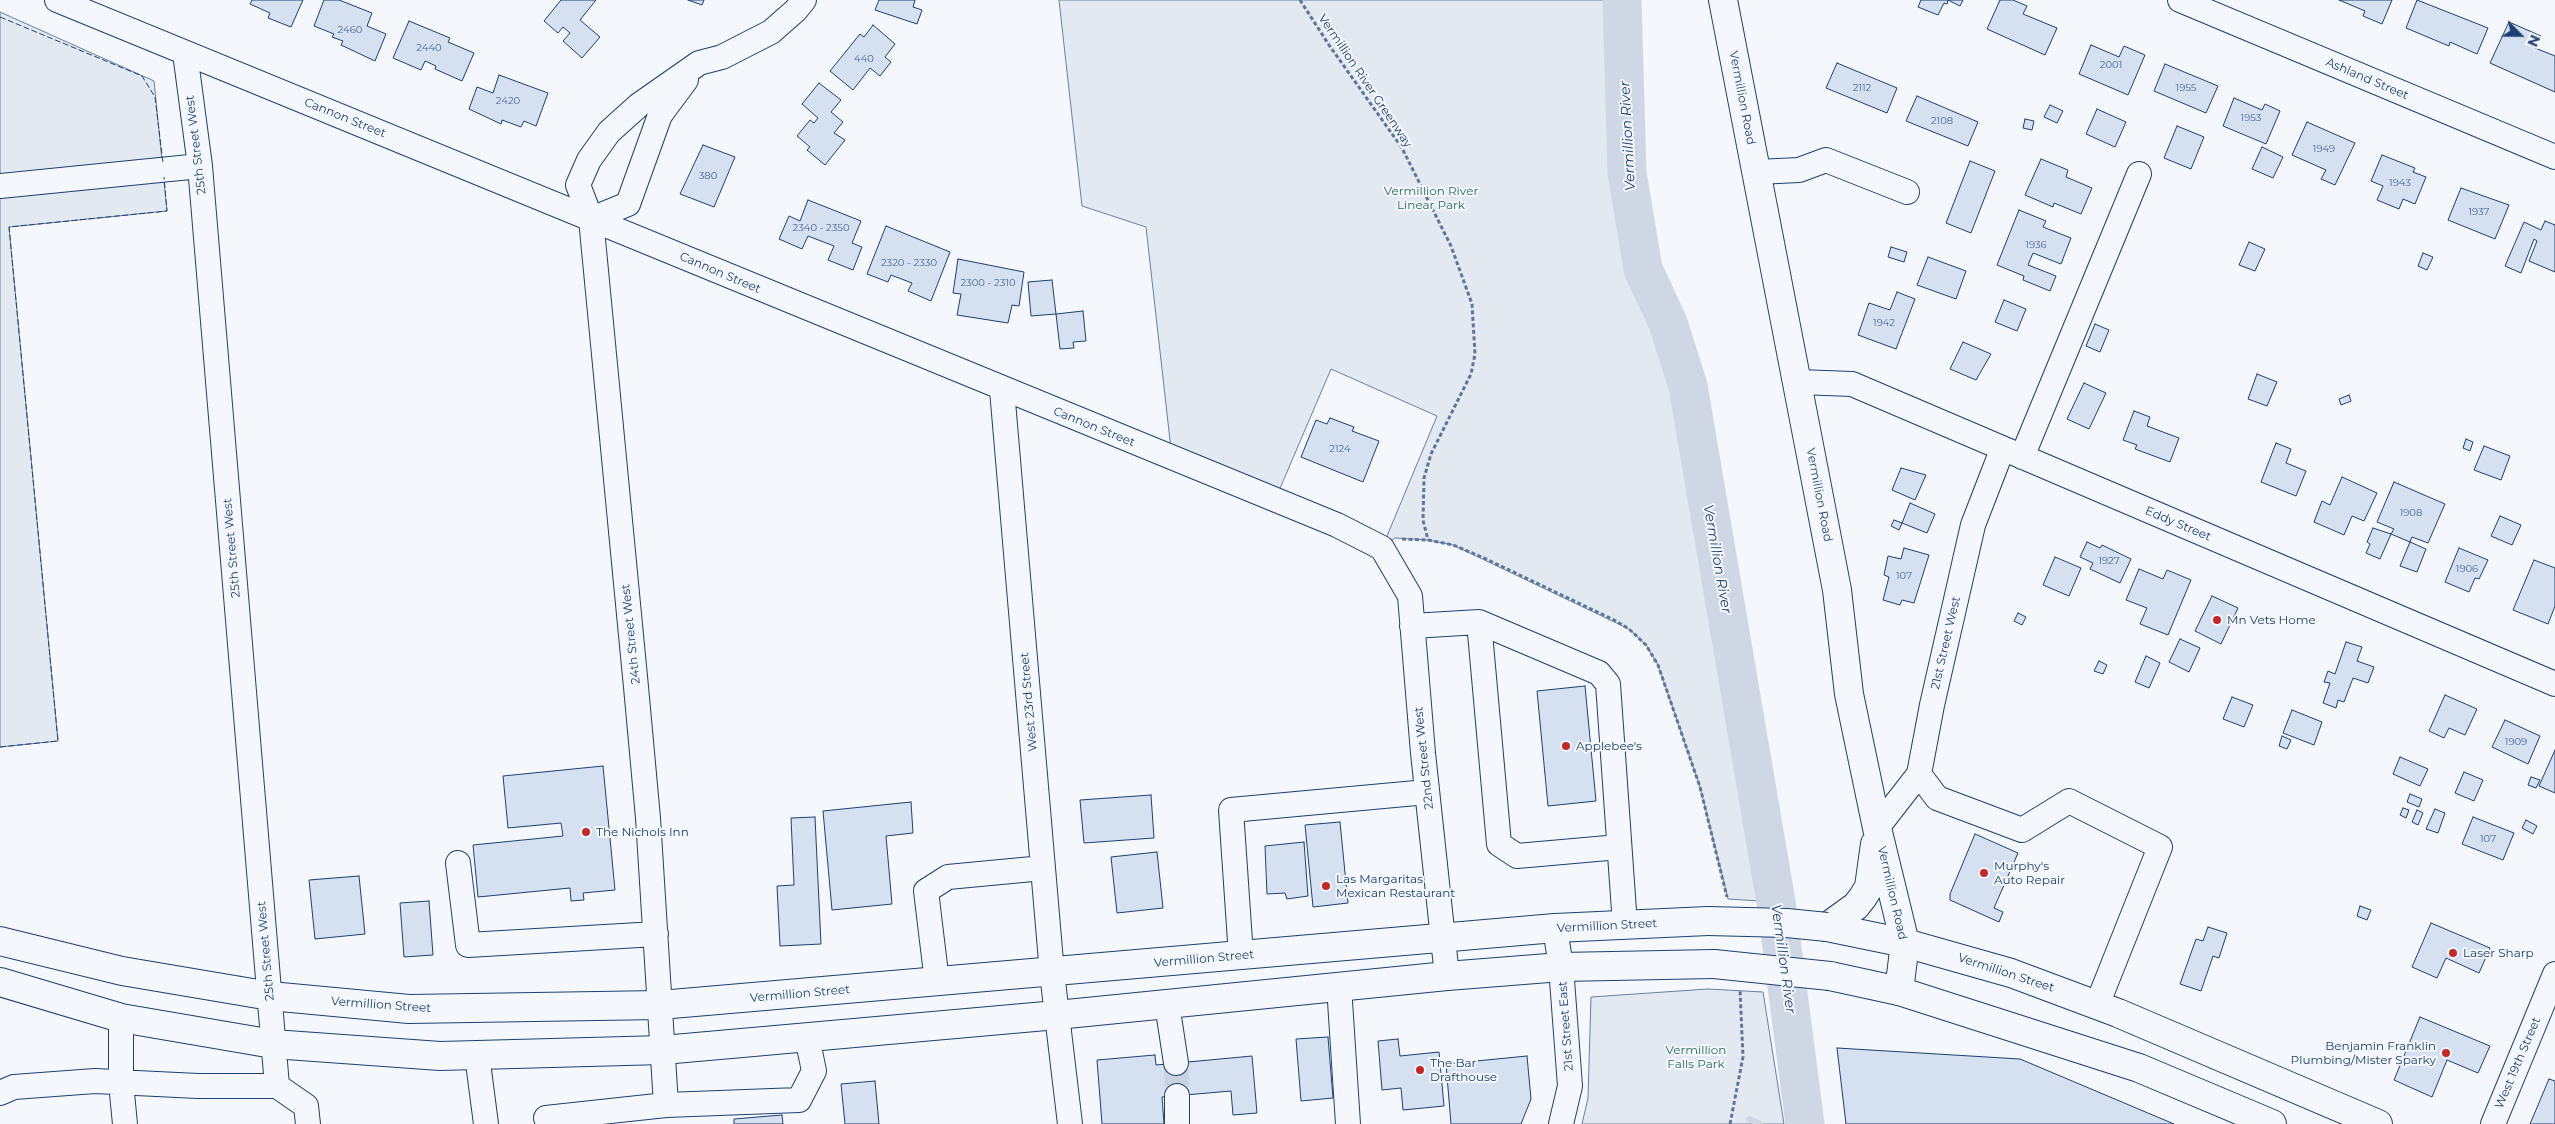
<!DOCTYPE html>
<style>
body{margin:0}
#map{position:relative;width:2555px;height:1124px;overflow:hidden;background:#f4f7fb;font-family:Montserrat,sans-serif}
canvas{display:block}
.north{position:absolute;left:2495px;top:10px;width:50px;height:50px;-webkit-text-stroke:4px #f4f7fb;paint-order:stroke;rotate:113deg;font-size:14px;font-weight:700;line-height:20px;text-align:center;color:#1d3f73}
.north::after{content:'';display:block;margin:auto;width:18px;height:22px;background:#1d3f73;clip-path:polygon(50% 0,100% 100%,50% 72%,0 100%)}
</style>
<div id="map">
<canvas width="2555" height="1124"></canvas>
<div class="north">N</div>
</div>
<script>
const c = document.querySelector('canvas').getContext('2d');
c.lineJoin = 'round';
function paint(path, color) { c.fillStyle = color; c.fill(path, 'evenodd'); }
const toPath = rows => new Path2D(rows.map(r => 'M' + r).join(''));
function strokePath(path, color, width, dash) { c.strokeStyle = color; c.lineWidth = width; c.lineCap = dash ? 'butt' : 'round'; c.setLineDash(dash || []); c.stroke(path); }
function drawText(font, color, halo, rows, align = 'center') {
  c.font = font + ' Montserrat,sans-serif'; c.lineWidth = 4; c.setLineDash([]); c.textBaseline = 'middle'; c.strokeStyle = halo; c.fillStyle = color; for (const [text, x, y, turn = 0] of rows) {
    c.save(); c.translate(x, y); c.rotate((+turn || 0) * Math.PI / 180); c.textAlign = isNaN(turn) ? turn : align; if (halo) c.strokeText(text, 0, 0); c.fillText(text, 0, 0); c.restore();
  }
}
const green = toPath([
 [1059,0,1622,0,1627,173,1643,269,1668,323,1688,386,1776,902,1728,899,1700,787,1658,665,1646,645,1629,629,1453,545,1428,540,1395,538,1382,548,1437,416,1331,369,1275,500,1172,458,1146,227,1082,206,1059,0],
 [0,12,154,81,167,211,9,227,58,741,0,747,0,12],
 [1708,989,1763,992,1784,1124,1582,1124,1588,1098,1591,997,1708,989]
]);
paint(green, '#e3e9f0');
strokePath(green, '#687fa3', 1);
strokePath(toPath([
 [1749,1119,1760,1124]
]), '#cfd7e4', 6);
strokePath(toPath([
 [1622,0,1627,173,1643,269,1668,323,1688,386,1776,902,1805,1124]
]), '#cfd7e4', 39);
const building = toPath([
 [252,0,303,0,291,27,268,18,270,13,250,4,252,0],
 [324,0,339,0,372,13,367,26,386,34,375,61,341,45,343,41,332,37,334,34,314,26,324,0],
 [561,0,596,0,580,20,600,37,582,58,563,41,570,33,563,27,558,33,544,21,561,0],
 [688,0,704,0,702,5,688,0],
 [879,0,915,0,913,7,922,10,917,24,875,10,879,0],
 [1921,0,1963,0,1960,6,1948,0,1947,4,1944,3,1938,15,1918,7,1921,0],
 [2000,0,2013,0,2027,6,2023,14,2057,28,2045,55,1987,29,2000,0],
 [2339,0,2392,0,2382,24,2363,16,2365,11,2339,0],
 [2417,0,2488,28,2477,54,2450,42,2449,46,2406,28,2417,0],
 [409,21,450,38,448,42,474,53,462,81,435,69,436,66,425,61,421,70,393,58,409,21],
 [2509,22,2541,36,2535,48,2555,56,2555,92,2490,63,2509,22],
 [873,25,895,44,885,57,891,62,880,76,870,68,853,90,830,71,860,34,864,37,873,25],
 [2091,45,2119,57,2124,46,2145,55,2128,95,2079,74,2091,45],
 [1837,63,1897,88,1887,113,1826,88,1837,63],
 [2165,64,2218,86,2206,113,2154,91,2165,64],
 [499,75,548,93,536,126,524,121,521,127,502,120,501,124,469,109,477,87,493,93,499,75],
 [819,83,841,100,831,112,843,122,834,133,845,140,825,165,807,150,810,147,797,136,810,120,814,123,818,118,802,104,819,83],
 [1917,96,1978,122,1968,146,1906,121,1917,96],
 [2234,98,2262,110,2265,104,2280,111,2266,144,2223,126,2234,98],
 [2050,105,2063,111,2057,123,2044,117,2050,105],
 [2097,109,2126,122,2115,147,2086,134,2097,109],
 [2025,119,2034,121,2032,130,2023,128,2025,119],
 [2307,122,2355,143,2335,185,2321,179,2326,170,2292,155,2307,122],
 [2177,126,2204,137,2191,169,2164,158,2177,126],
 [703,145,735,157,714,207,680,194,703,145],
 [2262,147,2283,157,2273,178,2252,169,2262,147],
 [2382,155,2415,168,2413,172,2426,177,2415,204,2403,199,2399,209,2377,200,2383,186,2371,181,2382,155],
 [2041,159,2068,170,2066,177,2092,188,2081,214,2054,203,2053,207,2025,195,2041,159],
 [1970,161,1995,171,1971,233,1946,223,1970,161],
 [2461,188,2509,205,2495,239,2448,220,2461,188],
 [808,200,861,221,852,243,862,247,853,270,828,260,834,246,808,236,802,249,779,239,789,216,800,221,808,200],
 [2019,210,2046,221,2043,227,2071,238,2061,264,2033,253,2028,265,2056,276,2050,291,2023,280,2024,276,1997,265,2019,210],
 [2545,221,2555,225,2555,272,2529,261,2537,241,2534,239,2521,273,2505,266,2524,222,2541,230,2545,221],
 [886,226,950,252,931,301,908,291,912,283,891,275,888,282,867,274,886,226],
 [2249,242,2265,249,2255,271,2239,265,2249,242],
 [1891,247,1907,252,1904,262,1888,257,1891,247],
 [2423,253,2433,257,2427,270,2418,266,2423,253],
 [1928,257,1966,271,1956,299,1917,285,1928,257],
 [958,259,1024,272,1019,306,1012,305,1008,323,957,315,961,294,953,293,958,259],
 [1052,280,1056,314,1031,316,1028,282,1052,280],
 [1897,292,1915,299,1896,349,1858,335,1869,303,1890,310,1897,292],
 [2004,300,2026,309,2017,331,1995,322,2004,300],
 [1083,311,1086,341,1073,342,1074,348,1060,349,1056,314,1083,311],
 [2095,324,2109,330,2100,352,2086,346,2095,324],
 [1963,342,1991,354,1976,380,1950,369,1963,342],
 [2257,374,2277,382,2267,406,2248,399,2257,374],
 [2084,383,2106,393,2089,429,2067,419,2084,383],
 [2349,395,2351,401,2341,405,2339,399,2349,395],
 [2134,411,2150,417,2147,426,2179,438,2170,462,2135,449,2137,445,2123,440,2134,411],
 [1330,418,1354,427,1352,431,1379,441,1363,482,1301,457,1316,420,1327,424,1330,418],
 [2466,439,2473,442,2470,451,2463,448,2466,439],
 [2276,443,2291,449,2286,463,2306,471,2296,496,2261,482,2276,443],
 [2484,446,2510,456,2501,480,2474,470,2484,446],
 [1901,468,1926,475,1915,500,1892,490,1901,468],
 [2342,477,2377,493,2364,521,2352,516,2344,535,2314,522,2322,501,2330,505,2342,477],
 [2394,482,2445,504,2428,543,2412,537,2410,542,2391,534,2394,529,2377,522,2394,482],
 [1910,503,1935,514,1927,533,1902,523,1910,503],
 [2500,516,2521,525,2512,545,2491,536,2500,516],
 [1894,520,1902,523,1899,530,1891,526,1894,520],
 [2373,528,2391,534,2380,559,2366,553,2370,544,2367,542,2373,528],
 [2087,542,2100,548,2102,545,2131,559,2120,583,2090,569,2093,563,2080,557,2087,542],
 [2410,542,2426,549,2417,572,2400,566,2410,542],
 [1904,548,1929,555,1914,603,1902,600,1900,605,1883,600,1889,577,1884,575,1888,556,1901,559,1904,548],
 [2459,548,2488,560,2479,579,2475,578,2469,592,2445,582,2459,548],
 [2055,557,2081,568,2069,596,2043,585,2055,557],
 [2534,560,2555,568,2555,606,2548,624,2513,610,2534,560],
 [2139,569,2163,579,2167,570,2191,580,2168,635,2140,624,2147,608,2126,600,2139,569],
 [2212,596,2238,608,2221,644,2195,631,2212,596],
 [2018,613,2026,617,2022,625,2014,621,2018,613],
 [2180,639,2200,648,2189,672,2169,662,2180,639],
 [2346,642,2362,647,2357,661,2374,667,2368,683,2353,678,2344,702,2338,700,2336,708,2323,703,2330,683,2324,682,2328,671,2335,674,2346,642],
 [2146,656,2160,663,2149,688,2135,682,2146,656],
 [2099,661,2107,665,2103,674,2094,671,2099,661],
 [1585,686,1596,801,1548,806,1537,691,1585,686],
 [2445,695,2477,709,2465,735,2449,728,2444,738,2429,731,2445,695],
 [2232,697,2253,705,2244,727,2223,719,2232,697],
 [2292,710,2322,722,2314,745,2283,733,2292,710],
 [2505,720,2540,736,2528,764,2492,747,2505,720],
 [2282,736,2291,740,2287,749,2279,746,2282,736],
 [2555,750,2555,793,2539,786,2555,750],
 [2400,757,2428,769,2420,786,2393,774,2400,757],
 [603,766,615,890,583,893,584,900,571,901,570,888,478,897,473,845,563,836,561,823,508,828,503,776,603,766],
 [2464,772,2483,780,2474,801,2455,793,2464,772],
 [2531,777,2540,780,2536,788,2528,785,2531,777],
 [2410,794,2422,799,2419,807,2407,802,2410,794],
 [1151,795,1154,838,1084,843,1080,800,1151,795],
 [911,802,913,833,886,836,892,904,832,910,823,811,911,802],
 [2403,808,2409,810,2406,818,2400,815,2403,808],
 [2435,809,2445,813,2438,833,2426,829,2435,809],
 [2417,810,2423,813,2418,825,2412,822,2417,810],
 [815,817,821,944,780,946,777,886,794,885,791,818,815,817],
 [2473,817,2514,833,2503,860,2462,844,2473,817],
 [2526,820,2537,826,2533,834,2522,828,2526,820],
 [1340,822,1348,903,1313,907,1305,825,1340,822],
 [1975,834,2018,853,1994,908,2003,912,1999,922,1950,900,1950,894,1975,834],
 [1304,842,1308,896,1287,899,1285,893,1267,894,1265,846,1304,842],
 [1157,852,1163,908,1117,913,1111,857,1157,852],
 [359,876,365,934,315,939,309,880,359,876],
 [429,901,433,955,404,957,400,903,429,901],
 [2360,906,2371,910,2367,920,2357,916,2360,906],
 [2431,923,2490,948,2479,973,2446,958,2437,978,2412,967,2431,923],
 [2208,927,2227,933,2219,958,2213,956,2201,991,2180,984,2196,939,2203,941,2208,927],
 [2420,1017,2490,1046,2478,1073,2447,1060,2432,1097,2394,1080,2420,1017],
 [1328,1037,1333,1098,1301,1101,1296,1039,1328,1037],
 [1398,1039,1400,1056,1439,1052,1444,1106,1403,1110,1401,1088,1382,1090,1378,1041,1398,1039],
 [1837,1048,2020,1059,2174,1124,1846,1124,1837,1048],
 [1155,1055,1156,1065,1252,1056,1257,1113,1233,1115,1231,1091,1162,1097,1164,1124,1102,1124,1097,1060,1155,1055],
 [1527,1056,1531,1099,1521,1124,1451,1124,1446,1064,1527,1056],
 [2549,1079,2555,1081,2555,1124,2530,1124,2549,1079],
 [875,1081,879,1124,845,1124,841,1084,875,1081],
 [782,1115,783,1124,734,1124,734,1119,782,1115]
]);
paint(building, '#d5e0f0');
strokePath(building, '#1d3f73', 1);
strokePath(toPath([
 [1176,1063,1177,1096]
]), '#c9d2e0', 24, [24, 12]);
const minor = toPath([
 [57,0,1337,525,1382,548,1410,596,1423,753,1447,976],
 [2180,0,2555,157],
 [185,53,200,166,277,1086],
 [1757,172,1799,170,1826,160,1907,192],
 [0,186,200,166],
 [591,219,628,204,660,115,686,80],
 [1798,382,1852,384,2555,684],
 [1002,390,1052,973,1070,1124],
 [2022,457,2139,174],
 [1479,622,1499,844,1517,856,1619,847],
 [1412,626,1479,622,1599,673,1608,684,1625,925],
 [1919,774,1937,798,2022,830,2069,801,2160,847,2097,1005],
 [1877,828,1919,774,1932,705,1973,525,2002,450],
 [458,863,468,945,656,934],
 [1555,928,1561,967,1570,1086,1561,1124],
 [1241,956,1231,810,1427,792],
 [937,982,926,891,948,877,1043,868],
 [1339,986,1348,1124],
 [1167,1004,1176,1063],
 [121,1018,121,1083,125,1124],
 [477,1055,486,1124],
 [0,1093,14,1087,95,1081,198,1086,277,1086,306,1106,308,1124],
 [1177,1096,1177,1124],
 [666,1105,799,1100,814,1071,807,1037],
 [546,1118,666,1105,648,818,636,687,591,219,578,185,589,160,609,132,639,105,699,63,722,57,771,32,796,10,804,0],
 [2493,1124,2555,974]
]);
const major = toPath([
 [1723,0,1837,590,1849,694,1877,828,1905,943,1899,991],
 [1827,927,1856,906,1863,897,1869,887,1875,844]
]);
const highway = toPath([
 [1827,927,1905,943,2011,973,2118,1013,2378,1124],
 [0,941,122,971,270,996,409,1009,660,1005,1555,928,1708,921],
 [1830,976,1899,991,2139,1068,2272,1124],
 [0,982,121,1018,273,1044,440,1056,663,1050,1057,1015,1447,976,1561,967,1714,964]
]);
strokePath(minor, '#1d3f73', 26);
strokePath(major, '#1d3f73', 30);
strokePath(highway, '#1d3f73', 30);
strokePath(toPath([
 [1300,0,1329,45,1402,148,1451,246,1472,304,1475,354,1471,374,1431,454,1424,478,1423,520,1428,540],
 [1402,539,1428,540,1453,545,1484,558,1614,620,1629,629,1646,645,1658,665,1700,787,1727,897],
 [1730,1124,1743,1057,1740,990]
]), '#5e769c', 3, [4, 2.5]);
strokePath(minor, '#f4f7fb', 24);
strokePath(major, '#f4f7fb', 28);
strokePath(highway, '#f4f7fb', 28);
const highwayBridge = toPath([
 [1708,921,1787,923,1827,927],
 [1714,964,1830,976]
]);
strokePath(highwayBridge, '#1d3f73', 30, []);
strokePath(highwayBridge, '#f4f7fb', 28);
strokePath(toPath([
 [0,17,142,76,155,97,163,163],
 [0,747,58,741,9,227,167,211,164,177]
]), '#1d3f73', 1, [6, 2.5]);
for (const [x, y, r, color] of [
 [2217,620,5,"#c62828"],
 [1566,746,5,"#c62828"],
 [586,832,5,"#c62828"],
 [1984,873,5,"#c62828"],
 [1326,886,5,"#c62828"],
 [2453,953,5,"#c62828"],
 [2446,1053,5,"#c62828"],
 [1420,1070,5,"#c62828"]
]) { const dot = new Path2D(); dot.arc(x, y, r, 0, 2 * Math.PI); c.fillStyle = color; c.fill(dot); strokePath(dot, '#f4f7fb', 2); }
drawText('10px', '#4b6792', null, [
 ["2460",350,30],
 ["2440",429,48],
 ["440",864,59],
 ["2001",2111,65],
 ["2112",1862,88],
 ["1955",2186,88],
 ["2420",508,101],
 ["1953",2251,118],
 ["2108",1942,121],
 ["1949",2324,149],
 ["380",708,176],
 ["1943",2400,183],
 ["1937",2479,212],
 ["2340 - 2350",821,228],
 ["1936",2036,245],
 ["2320 - 2330",909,263],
 ["2300 - 2310",988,283],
 ["1942",1884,323],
 ["2124",1340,449],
 ["1908",2411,513],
 ["1927",2109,561],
 ["1906",2467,569],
 ["107",1904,576],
 ["1909",2516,742],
 ["107",2488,839]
]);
drawText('12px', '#1d3f73', '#f4f7fb', [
 ["Ashland Street",2367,79,23],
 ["Vermillion River Greenway",1365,81,56],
 ["Vermillion Road",1742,98,79],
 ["Cannon Street",345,118,22],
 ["25th Street West",196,145,-97],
 ["Cannon Street",720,273,23],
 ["Cannon Street",1094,427,22],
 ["Vermillion Road",1819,495,79],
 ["Eddy Street",2178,524,23],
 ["25th Street West",232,548,-95],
 ["24th Street West",631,634,-96],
 ["21st Street West",1946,643,-77],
 ["West 23rd Street",1029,702,-95],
 ["22nd Street West",1424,758,-96],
 ["Vermillion Road",1892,893,77],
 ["Vermillion Street",1607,926,-3],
 ["25th Street West",266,951,-95],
 ["Vermillion Street",1204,959,-5],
 ["Vermillion Street",2006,973,18],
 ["Vermillion Street",800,994,-5],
 ["Vermillion Street",381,1005,4],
 ["21st Street East",1566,1026,-94],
 ["West 19th Street",2518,1063,-67]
]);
drawText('12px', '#2c6c60', '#f4f7fb', [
 ["Vermillion River",1431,191],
 ["Linear Park",1431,205],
 ["Vermillion",1696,1050],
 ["Falls Park",1696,1064]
]);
drawText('12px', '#1d3f73', '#f4f7fb', [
 ["Mn Vets Home",2227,620],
 ["Applebee's",1576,746],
 ["The Nichols Inn",596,832],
 ["Murphy's",1994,866],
 ["Auto Repair",1994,880],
 ["Las Margaritas",1336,879],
 ["Mexican Restaurant",1336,893],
 ["Laser Sharp",2463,953],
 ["Benjamin Franklin",2436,1046,"right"],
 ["Plumbing/Mister Sparky",2436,1060,"right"],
 ["The Bar",1430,1063],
 ["Drafthouse",1430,1077]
], 'left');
drawText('italic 14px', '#1d3f73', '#f4f7fb', [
 ["Vermillion River",1628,136,-93],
 ["Vermillion River",1717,559,80],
 ["Vermillion River",1783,959,82]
]);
</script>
